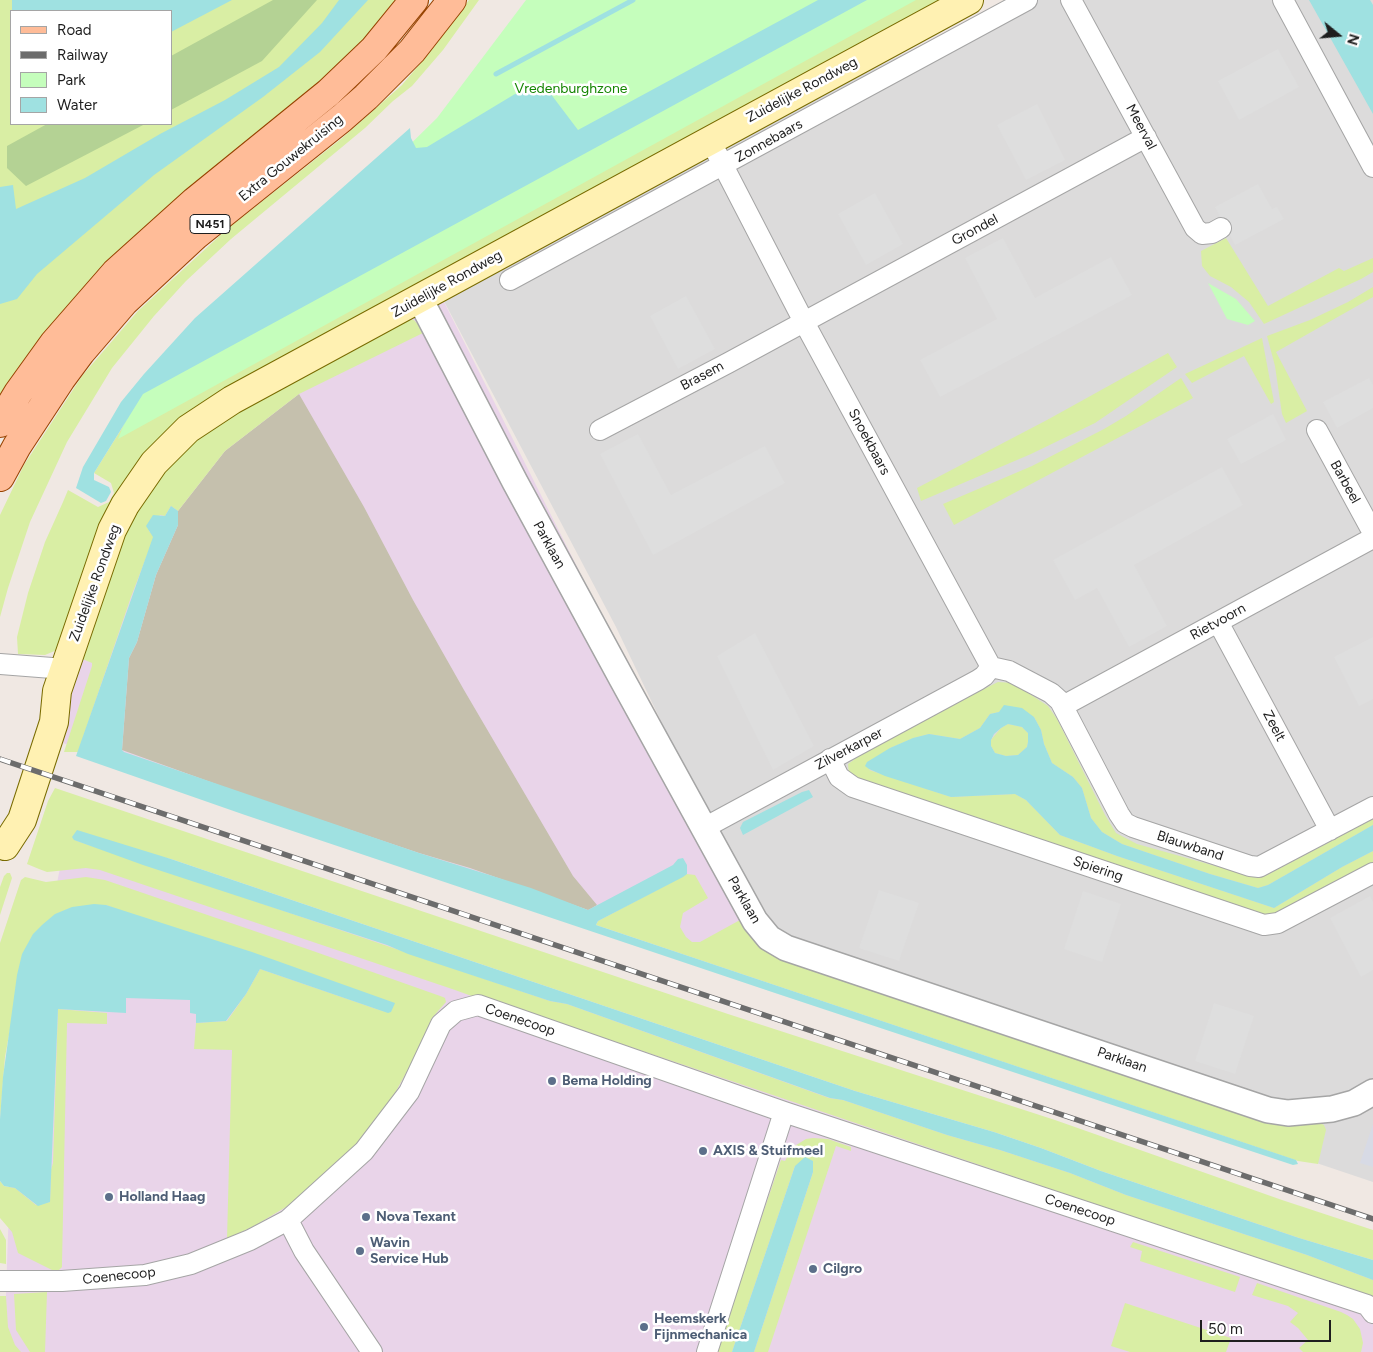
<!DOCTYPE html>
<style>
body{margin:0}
#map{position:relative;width:1373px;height:1352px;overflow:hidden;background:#f0e8e3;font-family:Figtree,sans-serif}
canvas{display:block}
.legend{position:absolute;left:10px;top:10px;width:162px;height:115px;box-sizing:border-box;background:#fff;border:1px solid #a5a5a5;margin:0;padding:6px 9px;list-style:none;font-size:15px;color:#1e1e1e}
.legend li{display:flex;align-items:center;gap:10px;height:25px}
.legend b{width:25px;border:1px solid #a5a5a5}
.north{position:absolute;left:1313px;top:10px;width:50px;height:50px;-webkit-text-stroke:4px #fff;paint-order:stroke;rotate:107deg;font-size:14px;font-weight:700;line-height:20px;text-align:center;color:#1e1e1e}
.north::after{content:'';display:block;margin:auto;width:18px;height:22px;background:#1e1e1e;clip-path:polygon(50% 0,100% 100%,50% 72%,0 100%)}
.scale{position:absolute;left:1200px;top:1320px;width:131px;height:22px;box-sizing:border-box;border:2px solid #1e1e1e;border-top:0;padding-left:6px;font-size:15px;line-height:18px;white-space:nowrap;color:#1e1e1e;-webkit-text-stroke:4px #fff;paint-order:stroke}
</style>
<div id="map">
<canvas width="1373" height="1352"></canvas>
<ul class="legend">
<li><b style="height:6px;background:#ffbc98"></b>Road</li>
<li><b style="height:6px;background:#6c6c6c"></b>Railway</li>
<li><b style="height:14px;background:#c5febc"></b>Park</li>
<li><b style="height:14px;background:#9fe1e1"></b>Water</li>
</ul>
<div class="north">N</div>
<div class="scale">50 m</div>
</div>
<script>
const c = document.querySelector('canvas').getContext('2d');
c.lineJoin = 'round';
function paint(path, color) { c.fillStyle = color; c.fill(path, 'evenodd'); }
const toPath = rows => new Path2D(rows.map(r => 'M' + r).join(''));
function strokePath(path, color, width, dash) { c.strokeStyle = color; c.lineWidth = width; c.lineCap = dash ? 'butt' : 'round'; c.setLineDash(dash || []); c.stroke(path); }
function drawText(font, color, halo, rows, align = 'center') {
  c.font = font + ' Figtree,sans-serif'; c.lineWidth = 5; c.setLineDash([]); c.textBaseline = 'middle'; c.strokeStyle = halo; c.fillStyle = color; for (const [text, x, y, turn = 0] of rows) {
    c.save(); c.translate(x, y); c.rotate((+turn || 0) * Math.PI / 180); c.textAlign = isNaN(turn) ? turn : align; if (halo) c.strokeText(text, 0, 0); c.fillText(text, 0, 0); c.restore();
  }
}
paint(toPath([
 [1012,0,1373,0,1373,1182,787,985,616,627,436,286]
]), '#dcdbdb');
paint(toPath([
 [436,286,787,985,39,735,122,489],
 [68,831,1373,1262,1373,1352,4,1352,13,1089]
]), '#e9d4e9');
paint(toPath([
 [299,394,364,507,413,600,464,690,573,876,597,905,592,908,588,910,470,868,419,853,249,796,122,750,129,658,137,642,156,575,178,525,178,511,225,451]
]), '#c5c0ad');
paint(toPath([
 [0,0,401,0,375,32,0,403],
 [11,11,171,11,171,124,11,124],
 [469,0,479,0,443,50,412,86,393,101,365,128,231,239,186,281,154,316,112,368,67,442,30,522,8,588,0,617,0,515,24,465,82,376,138,311,226,230,341,139,402,85,434,47],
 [867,0,952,0,188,419,57,650,45,655,18,654,17,637,28,593,45,542,63,502,68,490,98,507,109,502,114,493,111,483,94,473,143,394],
 [1226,238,1268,306,1339,268,1344,271,1373,258,1373,272,1361,279,1264,324,1249,302,1231,287,1210,276,1202,266,1201,251],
 [1373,287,1373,297,1276,352,1307,411,1286,423,1282,414,1275,366,1267,336,1310,320,1348,302],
 [402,318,414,320,425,332,299,394,225,451,178,511,171,506,165,516,160,515,149,531,154,537,131,597,78,752,64,752,92,666,92,663,80,658,130,516,169,462,225,415],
 [1262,338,1274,402,1271,404,1244,356,1192,383,1185,374],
 [1168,353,1177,367,1095,423,1031,454,921,501,917,488,1047,420],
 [1181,378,1193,398,954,525,943,504,1032,466,1104,429,1126,416],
 [998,682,1013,683,1048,706,1057,719,1105,815,1116,833,1137,844,1258,878,1267,875,1373,819,1373,825,1268,885,1258,888,1210,874,1122,844,1102,832,1091,818,1082,788,1073,777,1052,763,1044,744,1041,730,1034,717,999,712,990,714,980,728,960,739,929,734,914,738,890,748,869,770,951,797,1015,794,1026,800,1060,835,1117,856,1274,908,1342,867,1373,851,1373,866,1275,918,854,781,849,774,848,764,880,741],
 [1008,724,1022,727,1028,733,1028,742,1027,747,1018,755,1006,756,995,753,991,746,991,740,1001,728],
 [55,788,728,1014,1055,1120,1282,1200,1373,1230,1373,1260,1299,1238,1101,1171,1041,1148,994,1132,855,1091,171,859,74,840,550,1001,567,1004,829,1098,843,1100,947,1135,1000,1150,1070,1173,1126,1195,1307,1255,1373,1280,1373,1298,613,1041,491,1003,455,990,100,870,86,868,47,872,39,869,27,864,48,801],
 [7,873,10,873,12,878,0,915,0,887,4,876],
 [687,874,695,875,708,898,683,913,680,927,686,937,692,942,700,942,740,920,1316,1121,1324,1125,1326,1130,1318,1164,1298,1161,596,925,598,921],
 [25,877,46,882,86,877,105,880,313,951,443,997,445,998,446,1002,432,1018,419,1049,394,1095,373,1125,340,1162,318,1183,286,1207,256,1225,227,1239,232,1050,194,1049,196,1023,227,1021,246,994,260,969,388,1013,106,905,11,1024,5,1057,0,1119,0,943,21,880],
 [58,1009,107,1013,107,1024,67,1023,62,1263,62,1267,58,1271,52,1270,18,1253,12,1232,0,1218,0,1181,4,1186,15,1188,36,1205,50,1202,51,1170,53,1163],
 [813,1138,828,1139,851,1147,851,1151,836,1146,768,1352,754,1352,813,1172,795,1166,732,1352,716,1352,781,1160,785,1161,793,1147,806,1139],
 [0,1229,6,1240,6,1264,0,1263],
 [1133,1242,1240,1277,1235,1292,1140,1261,1142,1251,1130,1247],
 [1257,1283,1341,1312,1347,1315,1353,1319,1360,1329,1363,1343,1361,1352,1303,1352,1299,1348,1308,1340,1298,1328,1290,1322,1298,1313,1288,1306,1252,1295],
 [47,1292,45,1352,30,1352,16,1330,14,1294],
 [0,1296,6,1296,8,1327,15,1345,21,1352,0,1352],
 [1125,1303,1231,1338,1226,1352,1130,1352,1111,1346]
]), '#d9eea4');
paint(toPath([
 [273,0,317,0,262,61,171,110,171,56],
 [47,124,145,124,26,186,7,168,7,146]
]), '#b4d294');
paint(toPath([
 [526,0,916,0,118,439,141,383,339,214,437,118],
 [1208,283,1236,299,1255,321,1248,325,1227,319]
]), '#c5febc');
paint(toPath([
 [1278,49,1299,87,1239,120,1218,81],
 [1037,104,1065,160,1026,180,997,125],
 [1258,184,1272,209,1277,207,1284,219,1235,245,1215,207],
 [875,193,903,244,866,265,838,214],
 [1003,238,1035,298,1111,257,1132,295,940,397,920,360,997,319,965,258],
 [686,296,715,349,678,369,650,316],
 [1369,378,1373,385,1373,408,1337,428,1323,402],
 [1273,414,1286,440,1241,464,1227,439],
 [638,434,671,495,765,446,785,483,653,555,600,454],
 [1222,467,1243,505,1134,565,1167,626,1129,647,1097,588,1075,600,1053,560],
 [755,633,814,746,773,770,717,656],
 [1373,637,1373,699,1359,706,1334,657],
 [879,890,919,903,899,961,859,948],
 [1083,891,1121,904,1102,962,1064,949],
 [1370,896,1373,902,1373,970,1361,977,1330,918],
 [1214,1003,1254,1016,1235,1074,1195,1061]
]), '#dedede');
paint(toPath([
 [1373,1124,1373,1167,1360,1163]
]), '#d7dae5');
paint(toPath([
 [12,0,232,0,171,32,171,11,12,11],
 [339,0,368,0,320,52,263,97,154,175,37,274,17,299,0,304,0,187,13,185,16,209,85,178,160,134,225,100,279,67,322,23],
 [818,0,867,0,143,394,94,473,94,480,109,487,111,492,106,501,101,503,76,488,83,467,121,402,144,374,195,318,410,128,411,138,416,148,427,147,515,94,547,89,578,130],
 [1309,0,1370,0,1373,5,1373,114],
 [171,506,178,511,178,525,156,575,137,642,129,658,122,750,124,752,419,853,531,888,588,910,673,865,678,859,683,858,687,865,687,874,683,877,598,921,596,925,1296,1160,1298,1164,1293,1165,775,993,245,815,76,756,153,537,146,526,153,515,165,516],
 [1004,705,1022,708,1034,717,1041,730,1044,744,1052,763,1073,777,1082,788,1091,818,1102,832,1122,844,1210,874,1258,888,1268,885,1373,825,1373,851,1342,867,1274,908,1117,856,1060,835,1026,800,1015,794,951,797,885,776,869,769,865,766,867,762,890,748,913,738,929,734,960,739,980,728,990,714,999,712],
 [1008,724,1022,727,1028,733,1028,742,1027,747,1018,755,1006,756,995,753,991,746,991,740,994,734,1001,728],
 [809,790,813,797,743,835,740,828,743,822,802,792],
 [77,830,171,859,855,1091,994,1132,1041,1148,1101,1171,1299,1238,1373,1260,1373,1280,1307,1255,1126,1195,1070,1173,1000,1150,947,1135,843,1100,830,1098,567,1004,550,1001,408,954,387,945,143,865,74,840,72,837],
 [94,904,106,905,252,952,395,1003,391,1012,388,1013,260,969,246,994,226,1021,196,1023,196,1014,190,1013,190,1000,126,998,126,1013,58,1009,50,1202,38,1206,15,1188,4,1186,0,1181,0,1119,3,1077,17,975,22,954,33,934,42,925,55,914,72,907],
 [805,1157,813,1161,813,1172,754,1352,732,1352,795,1166]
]), '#9fe1e1');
strokePath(toPath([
 [496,74,633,0]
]), '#9fe1e1', 5);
const minor = toPath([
 [1071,0,1195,228,1202,234,1212,233,1221,228],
 [1283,0,1373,167],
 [710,140,804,322,991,667],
 [510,280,1027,0],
 [600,430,728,363,1146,137],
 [1317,430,1373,533],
 [1218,622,1330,830],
 [0,664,65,669],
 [991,667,1009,671,1051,693,1060,701,1119,814,1125,823,1133,827,1250,866,1259,867,1373,807],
 [1063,706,1373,538],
 [830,759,839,777,853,787,1264,925,1278,923,1373,873],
 [704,828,978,680,984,676,991,667],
 [288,1220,364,1151,409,1092,441,1024,456,1011,478,1005,784,1112,1367,1305,1373,1313],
 [0,1281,62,1281,145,1275,191,1264,250,1240,288,1220,304,1251,372,1352],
 [707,1352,784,1112]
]);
const tertiary = toPath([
 [420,299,515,482,622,679,755,921,769,938,786,948,1268,1110,1288,1113,1332,1109,1354,1103,1373,1092]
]);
const secondary = toPath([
 [5,846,22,820,54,722,57,691,112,530,125,505,154,463,188,429,232,400,969,0]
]);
const primary = toPath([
 [0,423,18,393,54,343,115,273,195,201,328,93,374,49,414,0],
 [0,477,17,446,61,379,81,352,124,302,196,235,342,118,366,97,412,51,452,0]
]);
strokePath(minor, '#a5a5a5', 22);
strokePath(tertiary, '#a5a5a5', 28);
strokePath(secondary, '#796b00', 30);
strokePath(primary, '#974300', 30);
strokePath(minor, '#fff', 20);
strokePath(tertiary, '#fff', 25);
strokePath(secondary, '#fff1b2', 28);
strokePath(primary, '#ffbc98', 28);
const rail = toPath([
 [0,759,1373,1219]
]);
strokePath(rail, '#6c6c6c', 5.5);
strokePath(rail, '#fff', 4, [11]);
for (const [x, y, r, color] of [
 [552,1081,5,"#5c6f8a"],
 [703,1151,5,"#5c6f8a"],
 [109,1197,5,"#5c6f8a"],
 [366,1217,5,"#5c6f8a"],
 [360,1251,5,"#5c6f8a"],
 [813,1269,5,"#5c6f8a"],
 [644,1327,5,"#5c6f8a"]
]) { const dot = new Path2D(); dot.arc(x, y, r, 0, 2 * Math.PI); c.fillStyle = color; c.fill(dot); strokePath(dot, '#fff', 2); }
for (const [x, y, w] of [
 [210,224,40]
]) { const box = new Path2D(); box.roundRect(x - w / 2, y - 9.5, w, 19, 4); c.fillStyle = '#fff'; c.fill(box); strokePath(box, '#1e1e1e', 1); }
drawText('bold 12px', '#1e1e1e', null, [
 ["N451",210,224]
]);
drawText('14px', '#158502', '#fff', [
 ["Vredenburghzone",571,89]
]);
drawText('14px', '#1e1e1e', '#fff', [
 ["Zuidelijke Rondweg",802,90,-28],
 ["Meerval",1141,127,62],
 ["Zonnebaars",769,141,-29],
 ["Extra Gouwekruising",291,158,-39],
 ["Grondel",975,230,-28],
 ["Zuidelijke Rondweg",447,284,-29],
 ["Brasem",702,376,-28],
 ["Snoekbaars",869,442,62],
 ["Barbeel",1345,482,61],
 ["Parklaan",549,545,61],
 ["Zuidelijke Rondweg",95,583,-70],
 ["Rietvoorn",1218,622,-29],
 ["Zeelt",1274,726,62],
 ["Zilverkarper",849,749,-28],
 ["Blauwband",1190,846,18],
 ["Spiering",1098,869,19],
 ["Parklaan",744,900,60],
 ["Coenecoop",520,1020,19],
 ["Parklaan",1122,1060,19],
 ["Coenecoop",1080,1210,18],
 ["Coenecoop",119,1276,-6]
]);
drawText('bold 14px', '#4e5e75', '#fff', [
 ["Bema Holding",562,1081],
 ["AXIS & Stuifmeel",713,1151],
 ["Holland Haag",119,1197],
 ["Nova Texant",376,1217],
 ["Wavin",370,1243],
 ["Service Hub",370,1259],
 ["Cilgro",823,1269],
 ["Heemskerk",654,1319],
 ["Fijnmechanica",654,1335]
], 'left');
</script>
